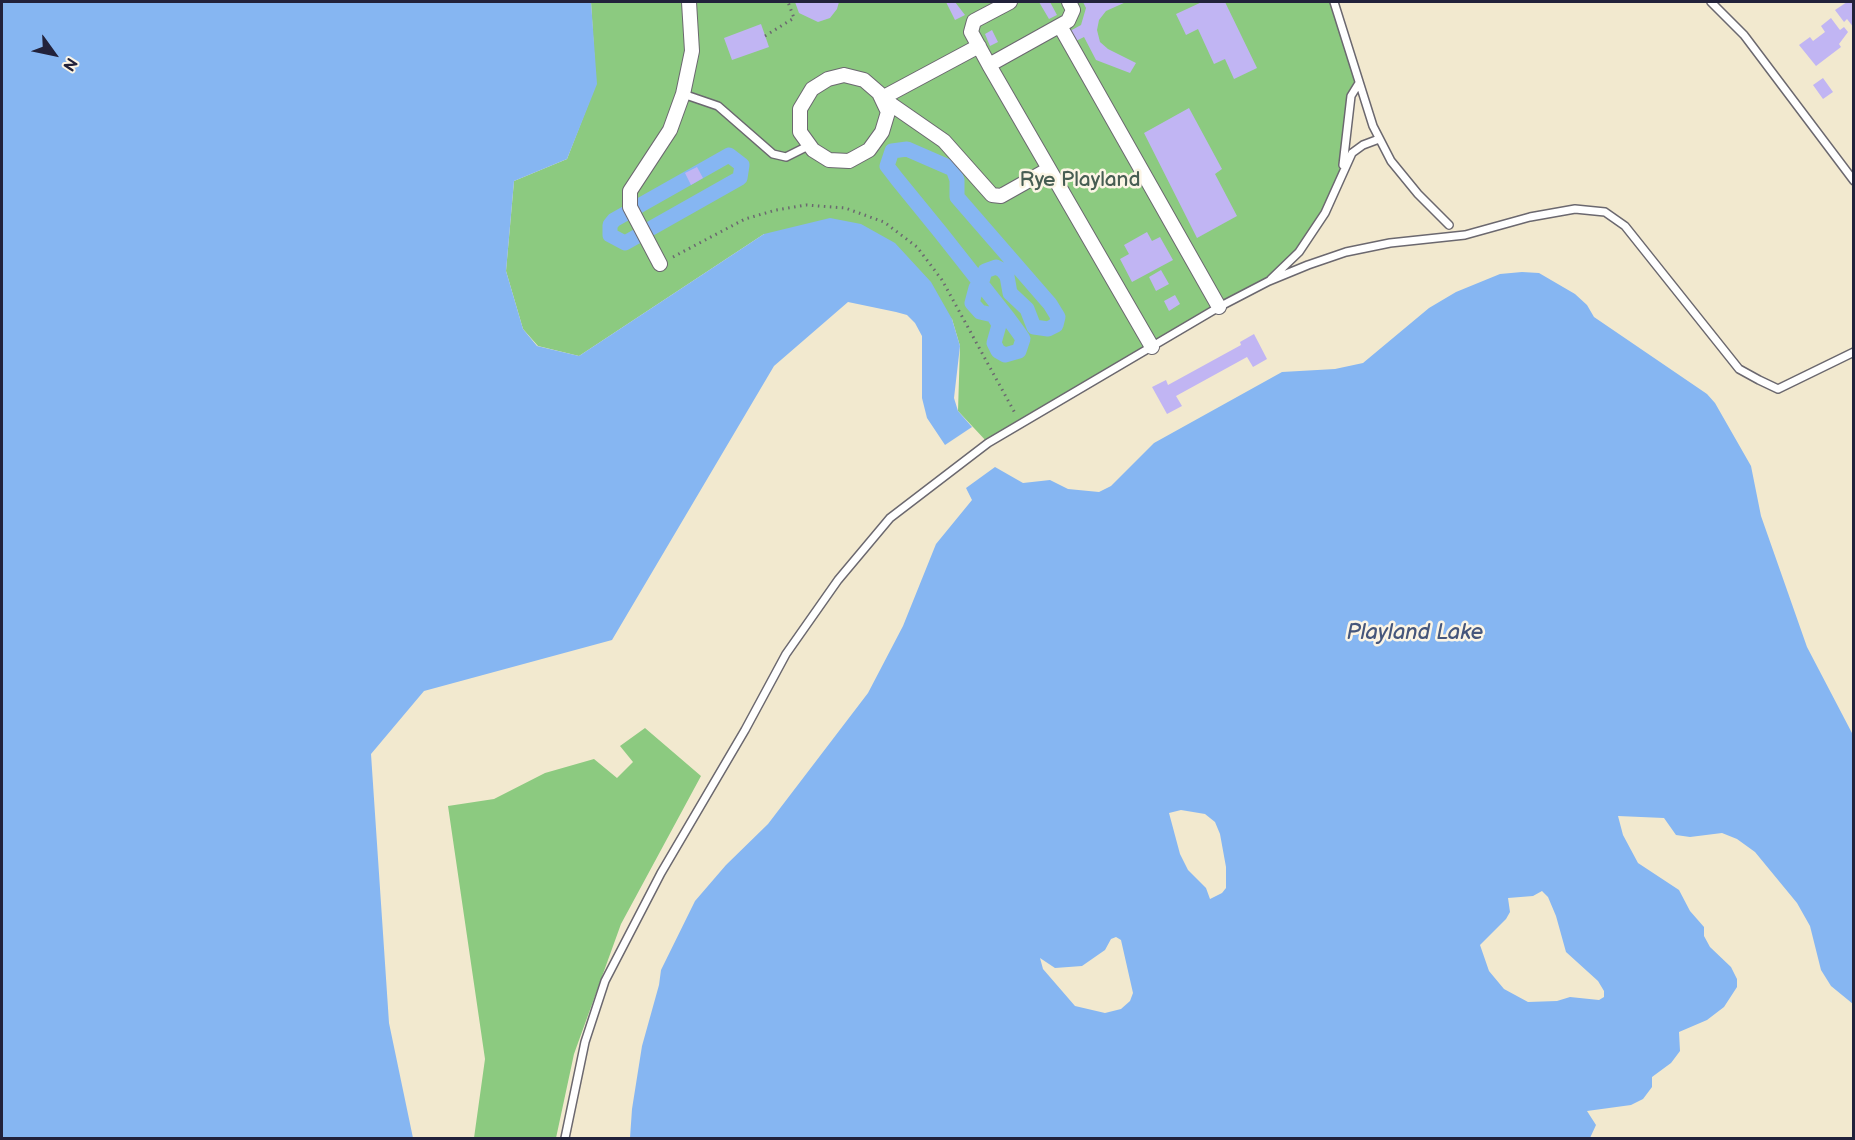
<!DOCTYPE html>
<style>
body{margin:0}
#map{position:relative;width:1855px;height:1140px;overflow:hidden;background:#f2e9cf;font-family:"Balsamiq Sans",sans-serif}
canvas{display:block}
.frame{position:absolute;inset:0;border:3px solid #22223b;pointer-events:none}
.north{position:absolute;left:24px;top:24px;width:60px;height:60px;-webkit-text-stroke:4px #fcf5e5;paint-order:stroke;rotate:123deg;font-size:16px;font-weight:700;line-height:24px;text-align:center;color:#22223b}
.north::after{content:'';display:block;margin:auto;width:21px;height:27px;background:#22223b;clip-path:polygon(50% 0,100% 100%,50% 72%,0 100%)}
</style>
<div id="map">
<canvas width="1855" height="1140"></canvas>
<div class="frame"></div>
<div class="north">N</div>
</div>
<script>
const c = document.querySelector('canvas').getContext('2d');
c.lineJoin = 'round';
function paint(path, color) { c.fillStyle = color; c.fill(path, 'evenodd'); }
const toPath = rows => new Path2D(rows.map(r => 'M' + r).join(''));
function strokePath(path, color, width, dash) { c.strokeStyle = color; c.lineWidth = width; c.lineCap = dash ? 'butt' : 'round'; c.setLineDash(dash || []); c.stroke(path); }
function drawText(font, color, halo, rows, align = 'center') {
  c.font = font + ' "Balsamiq Sans",sans-serif'; c.lineWidth = 5; c.setLineDash([]); c.textBaseline = 'middle'; c.strokeStyle = halo; c.fillStyle = color; for (const [text, x, y, turn = 0] of rows) {
    c.save(); c.translate(x, y); c.rotate((+turn || 0) * Math.PI / 180); c.textAlign = isNaN(turn) ? turn : align; if (halo) c.strokeText(text, 0, 0); c.fillText(text, 0, 0); c.restore();
  }
}
paint(toPath([
 [591,2,1333,2,1359,83,1351,96,1343,170,1335,192,1299,252,1269,281,988,443,958,411,960,346,952,319,764,234,579,356,538,346,523,329,506,271,514,181,567,159,596,84],
 [645,728,701,776,621,924,574,1054,556,1138,474,1138,485,1059,448,806,494,799,545,773,594,759,617,778,633,762,620,746]
]), '#8cca80');
paint(toPath([
 [2,2,591,2,597,84,567,159,514,181,506,271,523,329,537,346,579,356,764,234,830,218,861,224,895,243,931,282,952,319,960,346,954,398,958,411,972,427,945,445,927,418,922,398,922,336,915,323,907,315,896,312,848,302,774,366,612,640,424,691,371,754,389,1023,413,1138,2,1138],
 [1522,272,1539,273,1575,294,1587,305,1594,317,1707,394,1715,403,1751,466,1761,516,1807,647,1853,735,1853,1004,1831,986,1821,970,1810,926,1797,903,1755,852,1737,839,1722,833,1690,837,1676,835,1664,818,1618,816,1623,835,1638,863,1679,890,1690,911,1704,927,1704,936,1710,947,1731,967,1737,979,1737,987,1724,1007,1707,1020,1679,1032,1680,1051,1671,1063,1652,1077,1652,1087,1643,1099,1631,1105,1587,1111,1596,1125,1590,1138,630,1138,632,1109,642,1046,659,985,661,970,695,901,726,865,768,824,868,693,903,626,936,544,972,500,966,488,995,467,1023,483,1050,480,1068,489,1099,492,1111,486,1154,443,1282,372,1335,369,1363,363,1429,308,1456,292,1500,274],
 [1181,810,1205,814,1215,822,1220,834,1226,867,1226,888,1222,893,1210,899,1206,888,1188,870,1180,854,1169,813],
 [1542,891,1548,897,1556,916,1566,952,1598,981,1604,991,1604,997,1599,1000,1570,997,1557,1001,1528,1002,1504,989,1489,971,1480,945,1506,919,1510,912,1508,898,1533,896],
 [1116,937,1121,940,1133,993,1130,1001,1121,1009,1105,1013,1075,1006,1043,969,1040,958,1055,968,1082,966,1105,950,1111,939]
]), '#86b6f2');
strokePath(toPath([
 [729,155,742,165,740,178,625,243,610,235,610,225,614,220,729,155],
 [1050,304,1058,317,1056,325,1048,329,1034,327,1027,309,1010,293,1007,276,1002,270,996,267,985,271,982,281,976,288,972,303,980,312,993,315,997,321,999,325,994,343,998,351,1005,355,1019,351,1023,339,1019,333,1008,318,941,233,897,179,887,166,892,151,907,149,953,169,957,180,957,197,1050,304]
]), '#86b6f2', 15);
paint(toPath([
 [795,2,839,2,837,9,830,18,818,22,799,13],
 [946,2,955,2,965,15,955,20],
 [1039,2,1050,2,1057,15,1049,19],
 [1083,2,1126,2,1106,11,1099,20,1097,30,1100,42,1108,49,1136,63,1130,73,1096,60,1084,37,1076,41,1070,31,1081,25,1086,8],
 [1202,2,1225,2,1257,68,1234,79,1225,59,1214,64,1198,29,1186,35,1176,14],
 [1847,2,1854,2,1854,28,1847,19,1844,22,1835,10],
 [1831,18,1840,30,1844,27,1848,32,1839,44,1841,47,1816,66,1799,45,1810,37,1813,41,1825,32,1821,26],
 [761,24,769,47,732,60,724,38],
 [992,30,998,42,990,46,985,34],
 [1823,78,1833,92,1823,99,1813,85],
 [1189,108,1222,169,1215,174,1237,216,1197,238,1144,133],
 [697,167,703,178,691,185,685,173],
 [1147,232,1152,241,1160,237,1173,260,1132,282,1120,259,1129,254,1124,245],
 [1161,270,1169,284,1156,291,1149,277],
 [1175,295,1180,304,1169,311,1164,301],
 [1254,334,1267,359,1253,367,1247,357,1176,396,1182,406,1167,414,1152,387,1166,380,1168,385,1241,345,1240,342]
]), '#c1b5f3');
const lane = toPath([
 [1334,2,1373,126,1391,161,1418,194,1449,225],
 [1711,2,1744,35,1854,181],
 [683,94,718,106,773,154,786,157,810,145],
 [1343,165,1351,96,1359,83],
 [1271,279,1299,252,1325,213,1352,153,1363,145,1379,139],
 [565,1138,585,1042,605,981,661,873,745,730,786,654,838,580,890,518,988,443,1219,307,1269,281,1308,265,1346,252,1390,243,1465,235,1530,217,1575,209,1605,212,1625,226,1739,369,1759,380,1778,389,1854,352]
]);
const street = toPath([
 [1010,2,974,21,971,32,989,65,1068,21,1073,10,1069,2],
 [1060,26,1219,307],
 [979,46,882,98,944,141,992,195,1001,196,1049,169],
 [989,65,1152,347],
 [844,75,864,80,879,93,888,112,882,132,869,150,849,161,829,160,813,150,800,132,800,109,812,89,828,79,844,75],
 [660,264,630,207,630,191,670,130,683,94,692,51,689,2]
]);
strokePath(lane, '#6b686f', 10);
strokePath(street, '#6b686f', 16);
strokePath(toPath([
 [765,36,794,18,788,2],
 [673,257,745,219,776,210,806,205,845,208,884,222,917,247,942,280,1016,415]
]), '#6b686f', 3, [1.5, 4.5]);
strokePath(lane, '#fff', 7);
strokePath(street, '#fff', 14);
drawText('21px', '#475d53', '#fcf5e5', [
 ["Rye Playland",1080,181]
]);
drawText('italic 22px', '#45567b', '#fcf5e5', [
 ["Playland Lake",1415,633]
]);
</script>
